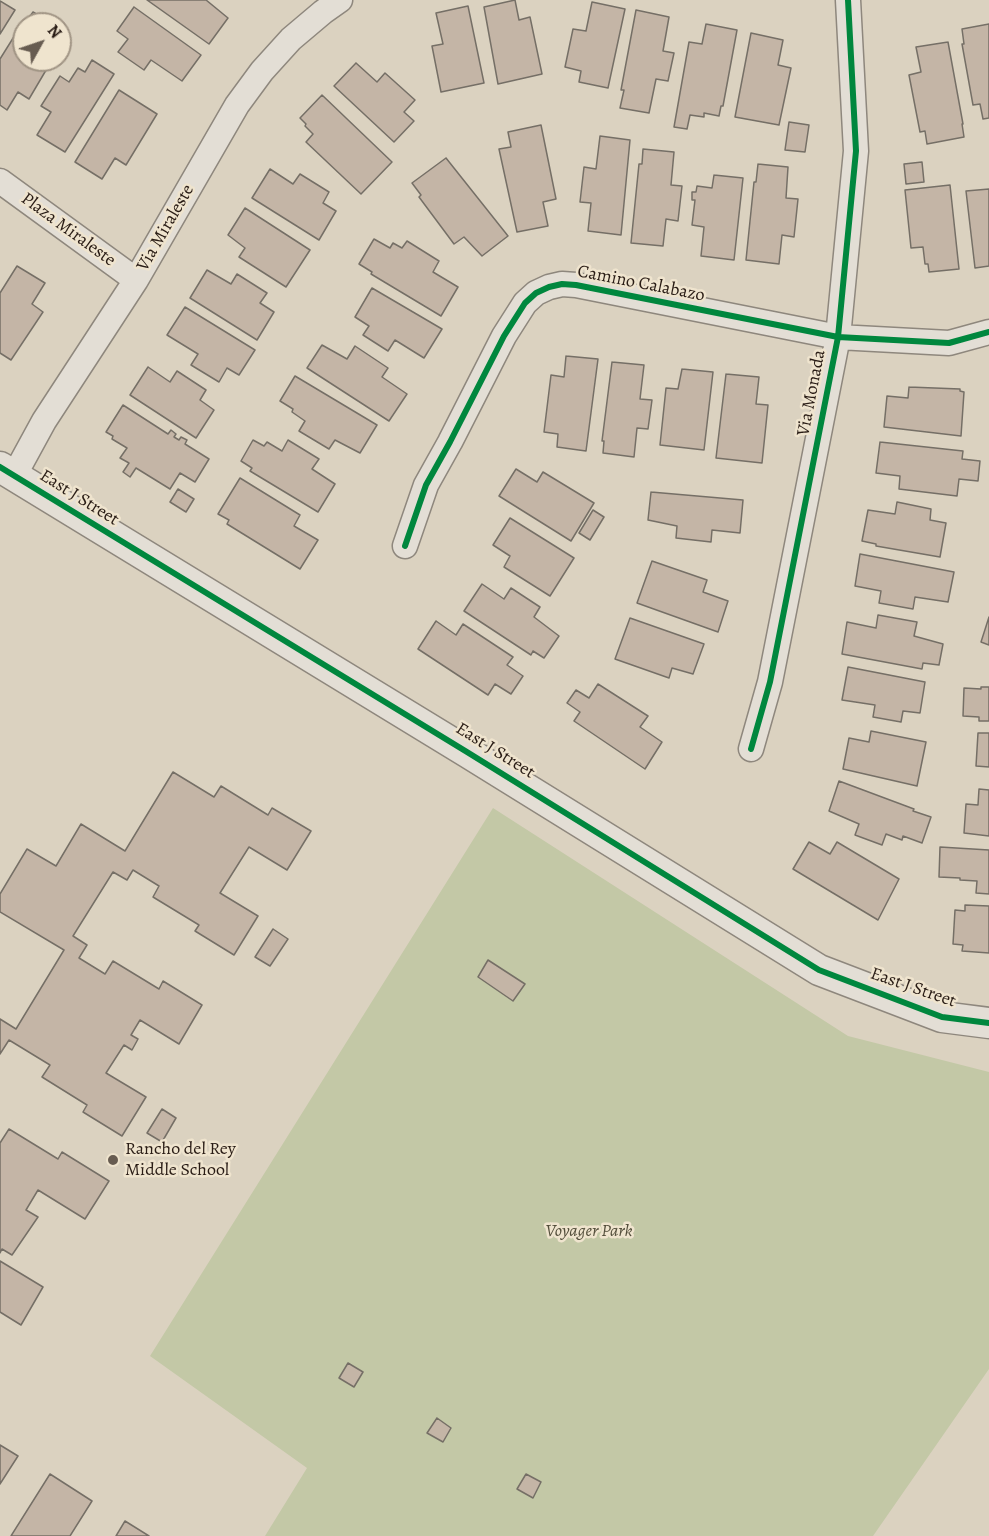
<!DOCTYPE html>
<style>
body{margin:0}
#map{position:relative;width:989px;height:1536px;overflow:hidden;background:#dbd2c0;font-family:Alegreya,serif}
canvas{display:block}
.north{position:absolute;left:12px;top:12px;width:60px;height:60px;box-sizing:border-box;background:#efe4ce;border:2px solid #a09484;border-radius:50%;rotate:50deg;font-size:16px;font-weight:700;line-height:24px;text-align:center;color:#291c15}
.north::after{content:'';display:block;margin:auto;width:21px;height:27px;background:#675c51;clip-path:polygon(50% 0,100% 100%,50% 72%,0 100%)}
</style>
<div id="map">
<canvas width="989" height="1536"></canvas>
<div class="north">N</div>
</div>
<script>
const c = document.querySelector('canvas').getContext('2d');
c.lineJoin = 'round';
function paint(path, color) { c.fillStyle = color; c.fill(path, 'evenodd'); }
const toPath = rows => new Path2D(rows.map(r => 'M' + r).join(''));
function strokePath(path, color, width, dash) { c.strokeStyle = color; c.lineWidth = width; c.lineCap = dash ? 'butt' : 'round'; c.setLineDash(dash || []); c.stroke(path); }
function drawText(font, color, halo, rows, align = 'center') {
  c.font = font + ' Alegreya,serif'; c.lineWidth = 5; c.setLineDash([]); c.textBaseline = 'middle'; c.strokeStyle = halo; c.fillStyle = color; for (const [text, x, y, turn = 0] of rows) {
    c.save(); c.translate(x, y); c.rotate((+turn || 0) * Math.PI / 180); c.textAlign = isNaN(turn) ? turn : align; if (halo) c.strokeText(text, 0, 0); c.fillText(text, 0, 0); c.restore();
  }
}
paint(toPath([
 [493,808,848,1036,989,1072,989,1369,873,1536,265,1536,307,1468,150,1356]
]), '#c3c8a6');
const building = toPath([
 [147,0,206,0,228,18,209,44,147,0],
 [515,0,519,20,530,17,542,74,498,84,484,7,515,0],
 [0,1,15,10,0,34,0,1],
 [592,2,625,9,608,88,579,82,581,71,565,67,573,29,586,31,592,2],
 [468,6,484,83,441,92,432,46,443,44,436,13,468,6],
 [134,7,201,55,182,81,151,60,144,70,118,52,128,39,117,31,134,7],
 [636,10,669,17,663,51,674,53,668,81,656,79,649,113,620,108,624,90,621,90,636,10],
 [33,12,53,24,25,24,33,12],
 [706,24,737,30,723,106,721,106,719,116,704,113,704,117,690,115,687,129,674,127,689,42,702,44,706,24],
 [989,24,989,118,983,119,980,104,973,105,962,44,964,44,962,29,989,24],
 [24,25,24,60,52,60,29,99,18,92,7,110,0,105,0,59,20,27,22,29,24,25],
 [751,33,783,40,778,65,791,68,779,125,735,117,751,33],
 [948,42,963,124,962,124,964,137,927,144,925,131,920,132,909,75,921,72,916,47,948,42],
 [92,60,114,74,65,152,37,135,51,112,41,106,60,76,69,82,78,68,85,72,92,60],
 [356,63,377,82,385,73,415,100,404,112,414,121,394,142,334,86,356,63],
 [119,90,157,114,126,165,115,158,102,179,75,162,119,90],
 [322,95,392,162,361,194,306,142,313,134,305,126,306,124,300,118,322,95],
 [789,122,809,125,805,152,785,150,789,122],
 [541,125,556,199,543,202,548,226,517,232,499,149,511,147,508,132,541,125],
 [600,136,630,140,621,235,588,231,591,203,580,202,584,167,596,169,600,136],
 [643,149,674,152,671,185,682,186,678,221,666,219,663,246,631,243,639,164,642,164,643,149],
 [446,158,508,236,482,256,464,237,454,244,419,197,421,195,412,183,446,158],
 [922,162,924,182,906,184,904,164,922,162],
 [758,164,788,167,786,198,798,199,794,237,782,235,779,264,746,260,754,182,756,182,758,164],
 [270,169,293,184,300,174,329,192,323,203,336,211,319,240,252,198,270,169],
 [714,175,743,178,734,260,701,256,704,227,692,225,695,200,692,200,692,192,696,192,697,186,712,188,714,175],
 [950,185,959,269,929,272,928,264,925,264,923,247,911,248,905,190,950,185],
 [989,189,989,266,975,268,966,191,989,189],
 [245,208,310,250,286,287,239,257,245,248,228,235,245,208],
 [374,239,390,248,393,243,402,248,407,241,439,261,433,272,458,287,441,316,371,274,372,272,359,264,374,239],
 [17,266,45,283,32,304,43,312,11,360,0,353,0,293,17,266],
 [207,270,231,284,237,274,267,293,260,303,274,312,257,340,190,298,207,270],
 [372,288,442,329,424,358,395,340,388,351,363,335,369,326,355,317,372,288],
 [185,307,255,350,239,375,227,368,219,382,191,365,198,354,167,335,185,307],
 [322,345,347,359,355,346,388,368,382,377,407,394,389,421,307,368,322,345],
 [566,356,598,359,586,451,557,447,558,434,544,432,551,375,564,377,566,356],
 [612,362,644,365,640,399,652,400,648,429,637,428,634,457,603,453,604,441,602,441,612,362],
 [148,367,170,382,177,371,206,390,200,400,214,410,196,438,130,395,148,367],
 [682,369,713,372,704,450,660,445,666,388,678,389,682,369],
 [726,374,759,377,756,404,768,405,762,463,716,458,726,374],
 [295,376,377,425,360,453,335,440,329,449,299,431,305,421,292,412,293,409,280,401,295,376],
 [909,387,960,389,960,391,964,392,961,436,884,427,887,396,908,398,909,387],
 [123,405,168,434,171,430,176,434,174,437,179,440,181,437,187,440,185,444,209,459,195,482,180,473,170,489,136,468,130,477,123,472,129,463,120,458,127,448,112,439,113,436,106,432,123,405],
 [253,440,264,446,267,442,282,451,288,440,319,459,312,469,335,484,318,512,250,471,252,468,241,461,253,440],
 [880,442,963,451,962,459,980,461,978,481,959,479,957,496,899,489,900,476,876,473,880,442],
 [516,469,537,482,543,472,594,503,571,541,499,496,516,469],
 [240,478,300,515,294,526,318,540,300,569,227,524,229,520,218,514,240,478],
 [178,489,194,499,186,512,170,502,178,489],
 [651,492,743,500,740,533,712,530,711,542,676,538,677,526,648,520,651,492],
 [897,502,931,509,930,520,946,523,940,557,876,546,876,544,862,541,868,510,895,514,897,502],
 [593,510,604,517,590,540,579,533,593,510],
 [510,518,574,558,550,596,504,567,510,556,493,545,510,518],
 [860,554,954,572,948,602,915,597,913,609,879,603,881,591,855,586,860,554],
 [652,561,707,580,703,592,728,601,718,632,637,603,652,561],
 [482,584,504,599,511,588,540,607,534,617,559,636,544,658,533,651,531,655,464,611,482,584],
 [878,615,917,622,914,636,943,644,939,665,923,663,922,669,842,654,847,622,876,628,878,615],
 [989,617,989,645,981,642,989,617],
 [630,618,704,644,693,674,672,668,669,678,615,659,630,618],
 [436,621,456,635,463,624,513,657,507,665,523,676,511,694,495,684,488,695,418,649,436,621],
 [848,667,925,682,920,713,903,711,901,722,873,717,875,705,842,700,848,667],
 [598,684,648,716,640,727,662,742,645,769,574,721,580,712,567,703,576,690,589,698,598,684],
 [981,687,989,687,989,721,979,721,979,717,963,716,964,688,981,689,981,687],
 [871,731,926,742,917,786,843,769,849,738,869,742,871,731],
 [978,733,989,733,989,767,976,766,978,733],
 [173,772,214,797,221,786,268,815,272,808,311,831,287,870,249,847,220,893,258,916,234,955,195,931,199,925,153,897,159,886,133,870,127,880,113,872,73,936,87,945,79,958,105,974,113,961,159,989,163,981,202,1005,179,1044,140,1020,131,1035,138,1039,132,1050,124,1045,106,1073,146,1097,122,1136,83,1112,87,1105,42,1077,50,1065,9,1040,0,1054,0,1019,16,1029,64,950,0,912,0,894,27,849,56,866,81,824,125,851,173,772],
 [839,781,914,809,913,811,931,817,922,843,903,836,902,840,886,834,882,845,855,835,859,824,829,811,839,781],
 [979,789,989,790,989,836,964,833,966,804,978,805,979,789],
 [809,842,830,854,837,842,899,879,878,920,793,869,809,842],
 [940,847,989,850,989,894,976,893,977,881,960,880,960,878,939,877,940,847],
 [965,905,989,906,989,953,962,951,963,945,953,944,955,910,965,911,965,905],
 [273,929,288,939,270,966,255,957,273,929],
 [488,960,525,984,513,1001,478,977,488,960],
 [162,1109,176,1118,162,1142,147,1133,162,1109],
 [9,1129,58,1159,62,1152,109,1181,85,1219,38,1190,26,1210,38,1217,12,1255,2,1249,0,1253,0,1143,9,1129],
 [0,1261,43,1287,21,1325,0,1312,0,1261],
 [348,1363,363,1372,354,1387,339,1378,348,1363],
 [437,1418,451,1428,443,1442,427,1433,437,1418],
 [0,1445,18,1456,0,1484,0,1445],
 [50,1474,92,1501,70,1536,11,1536,50,1474],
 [526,1474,541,1482,533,1498,517,1489,526,1474],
 [125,1521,149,1536,116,1536,125,1521]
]);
paint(building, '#c4b5a6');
strokePath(building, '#756f66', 1.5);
const minor = toPath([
 [0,181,136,280],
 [14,476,44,421,136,280,237,105,262,71,291,39,323,12,340,0],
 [405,546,426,485,450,442,504,336,525,303,536,293,549,287,562,284,576,285,838,337,949,343,989,332],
 [751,749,770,682,838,337,856,151,848,0]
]);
const tertiary = toPath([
 [0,467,467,752,819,970,942,1017,989,1023]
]);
strokePath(minor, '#8e877d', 27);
strokePath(tertiary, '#8e877d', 33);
strokePath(minor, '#e3ded5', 24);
strokePath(tertiary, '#e3ded5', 30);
strokePath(toPath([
 [0,467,467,752,819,970,942,1017,989,1023],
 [405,546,426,485,450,442,504,336,525,303,536,293,549,287,562,284,576,285,838,337,949,343,989,332],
 [751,749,770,682,838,337,856,151,848,0]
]), '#00873e', 6);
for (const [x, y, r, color] of [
 [113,1160,6,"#675c51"]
]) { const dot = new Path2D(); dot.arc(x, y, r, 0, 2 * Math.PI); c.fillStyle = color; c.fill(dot); strokePath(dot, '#efe4ce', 2); }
drawText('18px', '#291c15', '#efe4ce', [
 ["Via Miraleste",166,228,-60],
 ["Plaza Miraleste",68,230,36],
 ["Camino Calabazo",641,284,11],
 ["Via Monada",812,393,-79],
 ["East J Street",79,498,32],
 ["East J Street",495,751,32],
 ["East J Street",913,988,19]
]);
drawText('18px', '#291c15', '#efe4ce', [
 ["Rancho del Rey",125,1150],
 ["Middle School",125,1171]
], 'left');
drawText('italic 18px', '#524d3a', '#efe4ce', [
 ["Voyager Park",589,1232]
]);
</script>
